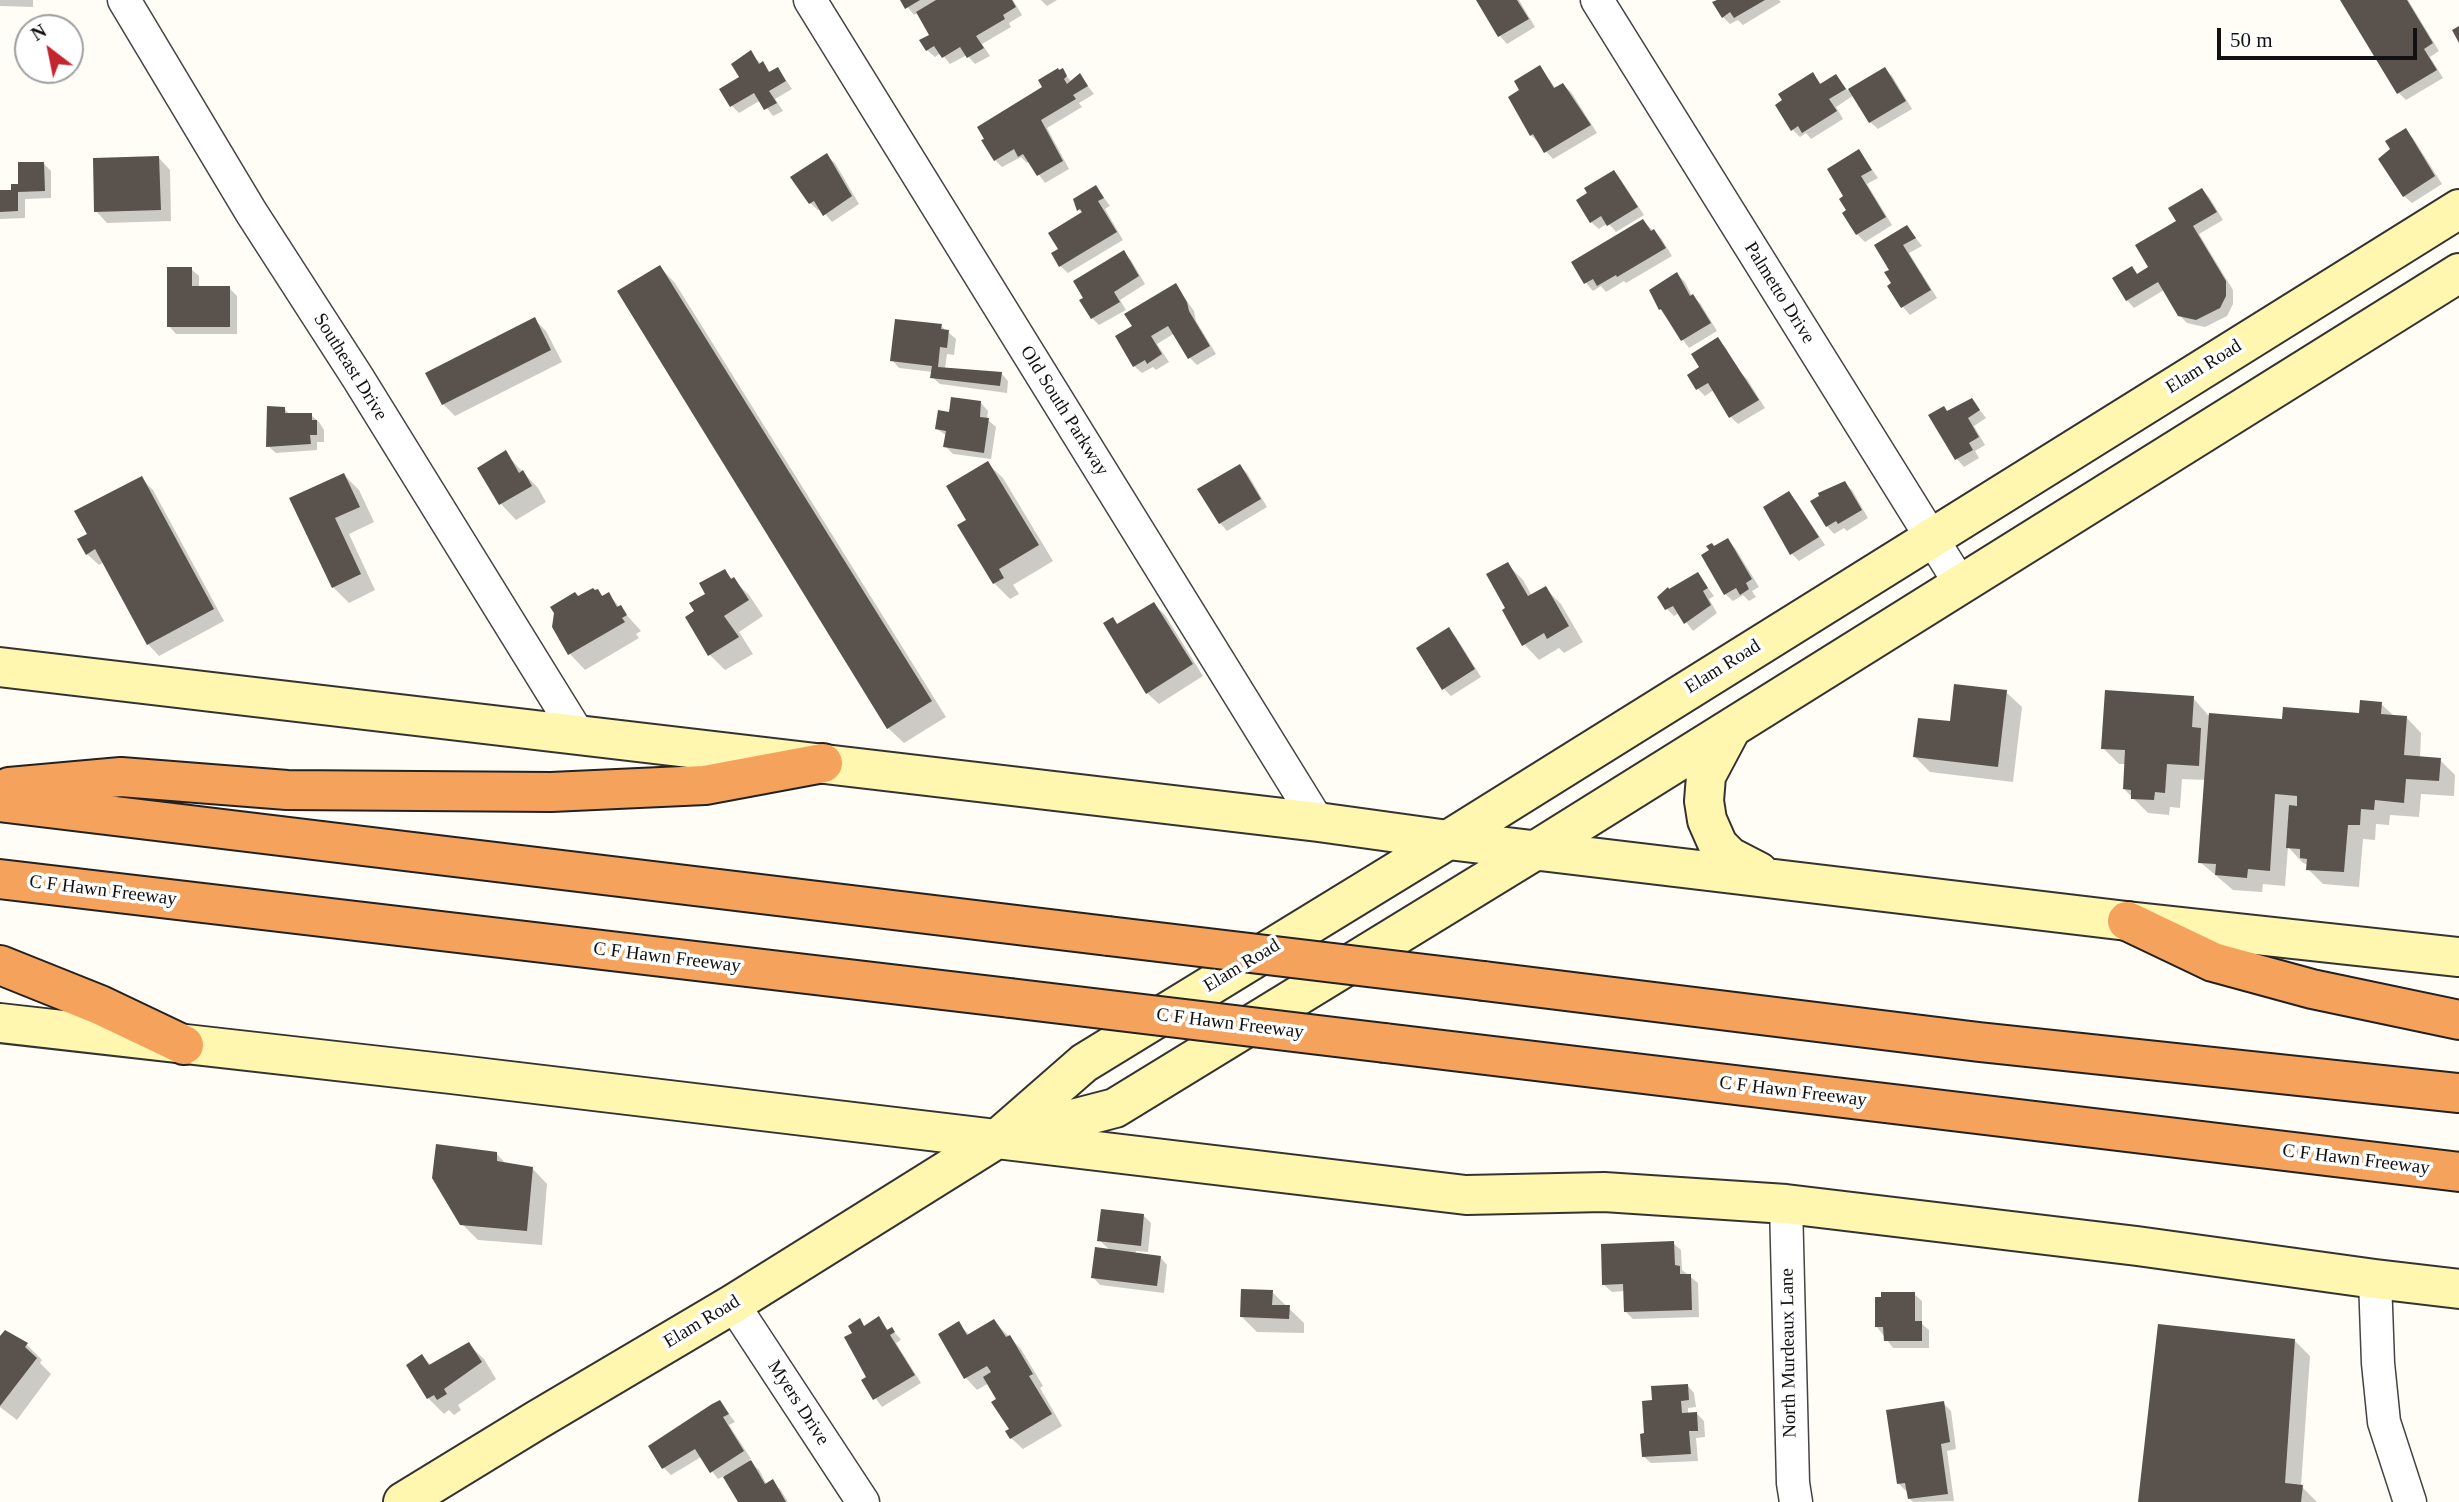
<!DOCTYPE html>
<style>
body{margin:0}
#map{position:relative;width:2459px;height:1502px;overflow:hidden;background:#fffdf5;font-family:"Times New Roman",serif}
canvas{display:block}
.north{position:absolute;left:14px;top:14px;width:70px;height:70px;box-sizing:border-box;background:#fff;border:2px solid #a0a0a0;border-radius:50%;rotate:328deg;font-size:19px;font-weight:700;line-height:28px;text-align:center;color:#111}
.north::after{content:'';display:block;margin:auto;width:24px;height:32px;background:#c4262e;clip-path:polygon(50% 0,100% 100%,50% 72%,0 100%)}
.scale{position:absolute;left:2217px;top:28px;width:200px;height:32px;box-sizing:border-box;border:4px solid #111;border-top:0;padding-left:9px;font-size:21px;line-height:24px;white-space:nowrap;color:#111;-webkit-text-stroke:5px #fff;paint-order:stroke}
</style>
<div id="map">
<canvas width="2459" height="1502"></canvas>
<div class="north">N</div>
<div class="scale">50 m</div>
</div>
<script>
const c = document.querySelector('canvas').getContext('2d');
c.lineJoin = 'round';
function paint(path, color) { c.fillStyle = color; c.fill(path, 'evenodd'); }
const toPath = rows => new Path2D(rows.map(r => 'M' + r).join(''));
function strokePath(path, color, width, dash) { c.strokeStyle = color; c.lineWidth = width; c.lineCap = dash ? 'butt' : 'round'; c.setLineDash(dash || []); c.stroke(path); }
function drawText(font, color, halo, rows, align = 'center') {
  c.font = font + ' "Times New Roman",serif'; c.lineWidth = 7; c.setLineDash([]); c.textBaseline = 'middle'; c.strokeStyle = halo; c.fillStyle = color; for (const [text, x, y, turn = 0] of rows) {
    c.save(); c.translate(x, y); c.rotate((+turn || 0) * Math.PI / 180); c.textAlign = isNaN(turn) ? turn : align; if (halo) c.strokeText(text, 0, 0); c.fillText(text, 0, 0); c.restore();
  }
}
paint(toPath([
 [0,0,33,0,33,7,0,6],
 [902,0,1013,0,1022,15,1009,23,1011,27,982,44,990,56,975,64,967,55,950,64,941,53,935,57,927,50,932,35,918,13,914,15],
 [1041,0,1057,0,1047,6],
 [1478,0,1519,0,1535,27,1507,44,1500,36],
 [1720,0,1779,0,1781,2,1743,25,1738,20,1730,24,1723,17],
 [2342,0,2408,0,2439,51,2430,57,2443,78,2406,100,2399,93],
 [750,53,771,73,778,69,792,89,775,99,783,111,773,116,761,100,739,113,732,106],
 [1540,67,1556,89,1563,85,1571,92,1597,133,1553,159,1531,135,1511,97,1522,90],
 [1885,69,1892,76,1912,109,1878,129,1870,122,1854,95,1836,107,1843,119,1811,139,1806,133,1800,137,1793,130,1813,74,1822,85,1836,76,1848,91],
 [1062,71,1072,82,1080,76,1094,94,1079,103,1082,107,1047,128,1069,169,1045,183,1029,161,1027,163,1021,157,1002,167,995,160,1044,88],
 [2405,130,2413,138,2442,184,2412,203,2404,196,2393,149],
 [1859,151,1878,178,1867,184,1892,225,1865,242,1857,234,1845,213,1849,211,1845,197],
 [827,156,835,163,859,204,832,222,821,209,818,210,810,203],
 [159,158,170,170,171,221,107,223,96,211],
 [43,163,51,171,51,198,25,199,25,218,0,219,0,192,13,191],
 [1614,172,1621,180,1644,215,1616,232,1608,223,1599,229,1591,222],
 [1096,187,1110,206,1105,209,1123,240,1068,273,1060,266,1060,249,1083,214,1079,210],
 [2202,190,2209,197,2223,220,2199,234,2233,290,2233,304,2227,316,2205,327,2187,323,2179,315,2164,290,2134,308,2127,300,2132,268,2138,275,2151,267,2178,222],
 [1643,221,1661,238,1672,256,1626,283,1624,281,1606,292,1601,286,1593,291,1586,283,1573,262],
 [1907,227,1922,246,1909,253,1937,298,1910,315,1903,307,1890,286,1893,284,1891,270],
 [1123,252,1131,260,1145,284,1120,300,1126,310,1099,325,1092,318],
 [660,267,675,283,946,717,904,743,888,728],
 [191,269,199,276,199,288,229,288,237,296,237,334,176,334,169,326],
 [1677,274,1685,282,1692,296,1700,303,1717,331,1689,348,1660,309],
 [1175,285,1194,311,1196,321,1216,354,1197,365,1190,358,1175,333,1157,344,1169,362,1156,370,1153,367,1142,373,1134,366,1134,327],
 [535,320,546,331,562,362,455,416,443,404],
 [941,326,956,339,954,355,947,354,945,369,1001,373,1008,381,1007,393,940,384,932,377,933,372,899,368,892,360],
 [1718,340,1725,347,1740,372,1747,379,1765,408,1738,424,1730,416,1714,390,1705,396,1698,389,1702,368],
 [1972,400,1986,418,1974,426,1985,445,1975,451,1979,458,1964,467,1957,459,1930,416,1948,412],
 [981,403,988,411,987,419,996,427,991,459,953,454,945,446,947,436,937,429,951,414],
 [284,408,290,415,311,415,319,422,324,430,324,442,317,442,317,450,276,453,268,446],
 [505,453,538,488,546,502,516,520,501,504,479,468],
 [987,463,1003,478,1053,561,1013,585,1019,594,1010,599,994,583,969,520],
 [1240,466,1247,473,1267,507,1227,531,1220,523],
 [344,475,359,490,374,522,349,534,375,590,349,603,333,587,292,499],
 [141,478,153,490,224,621,159,656,148,644,104,562,99,565,87,554,89,535],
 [1844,483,1852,490,1868,518,1847,531,1844,528,1834,534,1827,526],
 [1788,493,1796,501,1825,545,1799,561,1792,554],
 [1728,540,1735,548,1759,587,1752,591,1756,597,1749,601,1743,595,1733,601,1725,594,1715,548],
 [1507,564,1523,580,1532,596,1545,588,1561,604,1583,642,1564,653,1559,648,1539,660,1524,644,1508,609],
 [724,571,749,595,763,616,739,632,753,654,725,670,710,655,696,611],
 [1698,574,1714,596,1709,599,1717,613,1693,631,1679,613,1674,616,1667,609,1669,591],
 [597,591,604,597,608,594,641,631,636,634,639,638,585,670,570,654,554,627,578,598],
 [1154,604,1165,615,1203,676,1159,704,1147,693,1113,619,1119,625],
 [1449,630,1456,637,1481,677,1451,696,1444,689],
 [2006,692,2022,707,2013,782,1930,772,1915,757,1951,723],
 [2193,698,2208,715,2284,721,2361,715,2381,704,2394,716,2406,717,2421,733,2420,758,2440,760,2455,775,2454,796,2421,794,2419,817,2390,815,2389,825,2376,824,2375,840,2363,839,2359,887,2323,884,2308,869,2308,865,2303,863,2288,847,2285,886,2263,884,2262,892,2233,890,2200,862,2206,780,2182,779,2180,808,2170,807,2169,815,2148,813,2124,789,2126,764,2119,764,2103,748],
 [496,1153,507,1165,532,1168,547,1184,542,1245,478,1240,462,1224],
 [1144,1216,1151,1223,1148,1252,1136,1251,1135,1254,1160,1257,1167,1265,1164,1293,1100,1285,1093,1277,1111,1251,1099,1240],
 [1673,1243,1681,1250,1682,1270,1698,1283,1699,1317,1633,1319,1626,1312,1625,1291,1612,1292,1604,1285],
 [1272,1292,1304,1323,1304,1333,1257,1332,1242,1317],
 [1914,1294,1922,1301,1922,1324,1929,1330,1929,1348,1893,1348,1877,1327],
 [879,1319,889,1331,892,1330,899,1337,901,1340,896,1343,921,1383,882,1407,863,1381,868,1378,854,1333,859,1321,865,1327],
 [994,1321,1021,1349,1043,1386,1040,1388,1062,1426,1023,1449,1011,1438,1011,1429,989,1383,977,1390,966,1378,940,1335,958,1324,970,1335],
 [6,1332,27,1345,42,1360,40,1363,51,1374,17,1420,0,1407,0,1339],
 [2295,1341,2310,1356,2301,1486,2317,1502,2140,1502],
 [468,1344,484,1359,496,1379,458,1405,461,1410,454,1415,449,1410,444,1414,428,1398,422,1356,431,1365],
 [1687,1385,1694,1393,1696,1407,1688,1408,1688,1414,1696,1413,1704,1421,1705,1437,1696,1438,1698,1461,1651,1463,1643,1456,1646,1435],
 [720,1402,735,1422,729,1425,751,1459,749,1460,759,1470,767,1485,772,1482,780,1489,788,1502,740,1502,724,1476,718,1479,701,1457,671,1475,664,1468,651,1446],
 [1943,1403,1951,1411,1956,1449,1947,1451,1954,1501,1913,1502,1910,1499,1908,1490,1906,1491,1898,1483]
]), '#0003');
paint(toPath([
 [900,0,920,0,905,9],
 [936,0,1012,0,1016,7,1003,15,1005,19,976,36,984,48,967,58,960,47,942,58,934,46,926,51,919,40,929,35,916,12],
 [1476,0,1517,0,1529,19,1498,37],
 [1717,0,1765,0,1734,18,1730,12,1722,18,1712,2],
 [2340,0,2407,0,2433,43,2424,49,2437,70,2397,94],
 [2459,26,2459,43,2452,30],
 [751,50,759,64,763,61,769,72,778,67,786,81,769,91,777,103,764,110,754,93,730,107,719,89,739,77,731,64],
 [1540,65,1554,88,1563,83,1591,125,1544,153,1533,134,1530,136,1508,97,1519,90,1514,81],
 [1885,67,1906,101,1869,123,1848,89],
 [1058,68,1059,70,1063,68,1067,76,1064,79,1067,84,1080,73,1088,86,1073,95,1076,99,1041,120,1063,161,1037,176,1023,154,1018,157,1014,149,994,161,981,140,984,139,977,127,1042,87,1038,80],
 [1813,72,1820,84,1836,74,1846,89,1829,99,1837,111,1802,133,1798,126,1791,131,1775,105,1782,100,1778,94],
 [2406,128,2435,176,2403,197,2378,159,2390,149,2385,141],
 [1859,149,1872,170,1861,176,1886,217,1856,235,1842,213,1846,210,1839,199,1843,196,1827,169],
 [827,153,852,196,823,216,814,201,809,204,790,177],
 [159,156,161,210,94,212,93,158],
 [18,162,44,162,45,191,18,192,18,211,0,212,0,190,11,190,11,184,18,184],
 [1614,170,1638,207,1607,226,1601,216,1590,223,1576,200,1587,193,1584,188],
 [1096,185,1104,198,1098,201,1117,232,1059,267,1051,253,1058,249,1048,233,1082,212,1080,209,1077,211,1073,199],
 [2202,188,2217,212,2193,226,2226,281,2226,296,2220,308,2196,320,2178,316,2158,282,2126,301,2112,278,2132,266,2137,274,2148,267,2135,245,2176,221,2168,208],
 [1643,219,1651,231,1654,229,1666,248,1617,277,1616,275,1597,286,1593,279,1584,284,1571,262],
 [1907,225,1916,238,1903,245,1931,290,1901,308,1887,286,1891,283,1884,272,1889,270,1874,245],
 [1124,250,1139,276,1114,292,1120,302,1091,319,1079,300,1083,298,1073,281],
 [660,265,932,701,887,729,617,291],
 [167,267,192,267,192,286,230,286,230,327,167,327],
 [1677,272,1690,296,1693,294,1711,323,1681,341,1661,309,1659,310,1649,290],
 [1176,283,1187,302,1189,311,1210,346,1188,359,1168,326,1151,336,1162,354,1147,364,1145,360,1133,367,1115,336,1132,326,1124,314],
 [535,317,551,350,442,405,425,373],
 [895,319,942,324,941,329,949,330,947,348,940,347,938,367,1002,372,1000,386,930,378,932,366,890,361],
 [1718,337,1759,400,1729,418,1708,383,1696,390,1687,375,1699,367,1691,354],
 [951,397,981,401,980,417,989,418,984,453,943,447,946,431,935,429,938,410,949,412],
 [1972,398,1980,410,1968,418,1979,437,1969,443,1973,450,1955,460,1928,415,1944,406,1947,411],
 [267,406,285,407,285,413,312,413,312,420,317,420,317,435,310,435,311,444,266,447],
 [506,450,519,473,523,470,532,486,499,505,477,468],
 [988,461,1039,545,999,569,1004,578,993,584,957,525,966,520,946,486],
 [1240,464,1261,499,1219,524,1197,489],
 [344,473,360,507,335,518,361,574,332,588,289,498],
 [142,476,214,609,147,645,95,549,86,555,77,539,87,534,74,511],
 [1845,481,1862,510,1838,524,1836,521,1826,527,1810,501,1819,496,1818,493],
 [1789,491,1819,537,1790,555,1763,507],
 [1728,538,1752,579,1746,583,1749,589,1740,595,1736,588,1724,595,1701,555,1709,550,1706,546,1712,543,1714,546],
 [1508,562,1528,596,1546,586,1569,626,1547,639,1544,633,1522,646,1502,610,1505,608,1486,574],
 [725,569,731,579,734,577,749,600,724,616,739,637,708,656,685,617,694,611,689,603,705,594,699,583],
 [1698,572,1708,588,1703,591,1711,605,1684,624,1673,606,1665,610,1657,597,1668,587,1669,589],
 [593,588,595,590,598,589,602,596,609,592,617,607,621,605,627,615,622,618,625,622,568,655,552,627,554,613,550,607,575,592,578,596],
 [1154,602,1193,664,1146,694,1103,623,1113,617,1117,624],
 [1449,627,1475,669,1442,690,1416,648],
 [1954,684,2007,690,1998,767,1913,757,1918,718,1950,721],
 [2105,690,2194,696,2192,727,2201,728,2199,766,2167,764,2165,793,2155,792,2154,800,2131,799,2131,790,2123,789,2125,750,2101,749],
 [2360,700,2382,702,2381,714,2407,716,2404,755,2441,758,2439,781,2406,779,2404,803,2375,800,2374,810,2361,809,2360,825,2348,825,2344,872,2306,870,2307,859,2300,858,2300,849,2286,848,2289,805,2297,806,2297,796,2275,794,2270,871,2248,869,2247,878,2215,875,2216,864,2198,863,2209,713,2282,719,2283,707,2359,713],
 [436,1144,497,1152,497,1161,533,1167,527,1231,460,1225,432,1178],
 [1101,1209,1144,1214,1141,1246,1097,1241],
 [1674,1241,1675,1265,1680,1266,1680,1274,1691,1274,1692,1310,1624,1312,1623,1284,1602,1285,1601,1244],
 [1095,1247,1161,1256,1157,1286,1091,1278],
 [1241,1289,1273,1290,1272,1305,1290,1305,1289,1319,1240,1317],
 [1881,1292,1915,1292,1915,1321,1922,1321,1922,1341,1884,1341,1883,1327,1875,1327,1875,1297,1881,1297],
 [879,1316,887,1330,892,1327,895,1332,890,1335,915,1375,873,1400,861,1380,866,1377,844,1337,852,1333,848,1326,860,1318,864,1326],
 [994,1319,1006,1337,1010,1335,1033,1374,1029,1376,1052,1414,1010,1439,1005,1431,1009,1429,991,1402,996,1399,983,1377,991,1372,987,1366,964,1379,938,1334,959,1321,967,1335],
 [2158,1324,2295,1339,2285,1483,2303,1485,2301,1502,2138,1502],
 [5,1330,28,1343,25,1347,37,1358,0,1406,0,1336],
 [469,1342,482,1362,444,1389,447,1394,437,1400,434,1395,427,1399,406,1365,422,1354,429,1365],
 [1688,1384,1689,1400,1681,1401,1682,1413,1697,1412,1698,1431,1689,1431,1691,1454,1642,1457,1640,1434,1644,1433,1642,1401,1652,1400,1651,1386],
 [720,1400,729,1414,723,1417,744,1451,710,1473,695,1449,662,1469,648,1446,712,1404],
 [1944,1401,1950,1442,1941,1444,1948,1494,1908,1499,1905,1483,1897,1484,1886,1410],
 [751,1460,765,1484,773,1479,786,1502,738,1502,723,1477]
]), '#5a524d');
const minor = toPath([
 [124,0,251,212,358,378,578,734],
 [810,0,1318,822],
 [1597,0,1961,585],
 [1786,1204,1793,1483,1796,1502],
 [2375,1279,2378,1363,2384,1422,2410,1502],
 [733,1304,863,1502]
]);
const secondary = toPath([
 [0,667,1318,822,1448,840,2127,921,2459,957],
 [1731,729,1706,776,1704,801,1707,820,1718,845,1730,857,1759,872],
 [0,1023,451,1074,1466,1195,1604,1192,1786,1204,2137,1246,2375,1279,2459,1289],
 [1019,1133,1115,1108,1536,850,2459,273],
 [403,1502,537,1420,733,1304,997,1139,1084,1063,1448,840,2459,209]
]);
const motorway = toPath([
 [9,787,121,777,287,790,551,792,705,785,823,763],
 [0,802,1108,936],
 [0,879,1010,998],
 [2127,921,2213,962,2312,989,2459,1020],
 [0,965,100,1005,184,1045],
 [1484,981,1979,1042,2459,1093],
 [1385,1043,2459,1172]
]);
strokePath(minor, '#444', 35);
strokePath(secondary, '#333', 42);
strokePath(motorway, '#222', 42);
strokePath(minor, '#fff', 32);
strokePath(secondary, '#fff6b0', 38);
strokePath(motorway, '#f5a25d', 38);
const motorwayBridge = toPath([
 [1108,936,1484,981],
 [1010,998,1385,1043]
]);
strokePath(motorwayBridge, '#222', 42, []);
strokePath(motorwayBridge, '#f5a25d', 38);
drawText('19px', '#111', '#fff', [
 ["Palmetto Drive",1779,293,58],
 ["Southeast Drive",350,367,58],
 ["Elam Road",2204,367,-32],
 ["Old South Parkway",1064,411,58],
 ["Elam Road",1723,667,-32],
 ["C F Hawn Freeway",103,891,7],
 ["C F Hawn Freeway",667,958,7],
 ["Elam Road",1242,966,-31],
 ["C F Hawn Freeway",1230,1024,7],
 ["C F Hawn Freeway",1793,1092,7],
 ["C F Hawn Freeway",2356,1160,7],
 ["Elam Road",702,1322,-31],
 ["North Murdeaux Lane",1789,1353,-91],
 ["Myers Drive",798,1403,57]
]);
</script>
